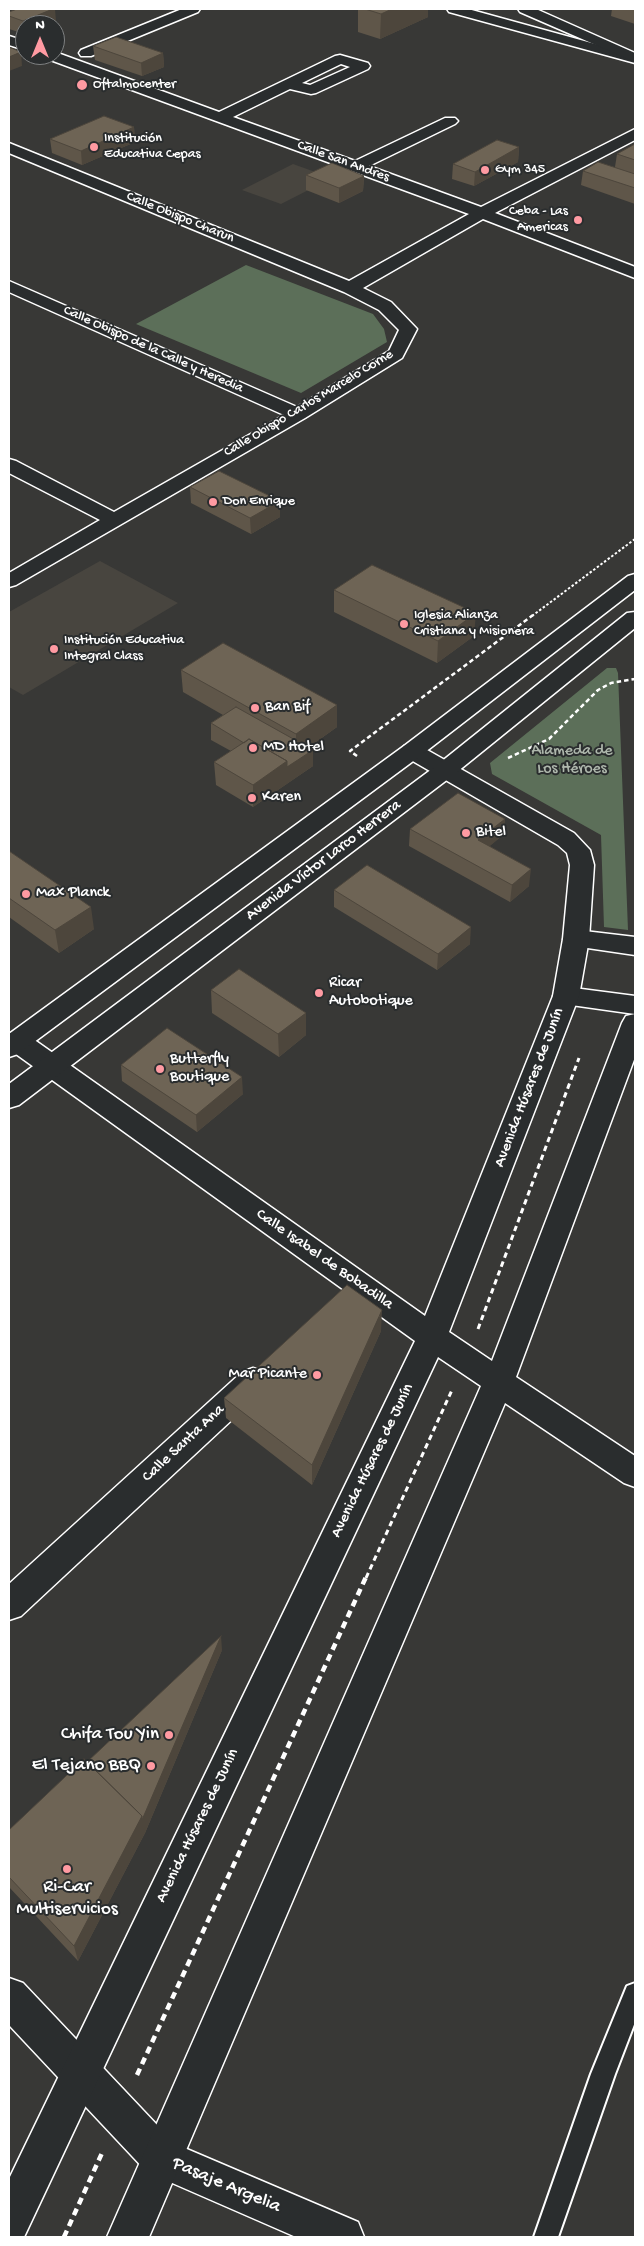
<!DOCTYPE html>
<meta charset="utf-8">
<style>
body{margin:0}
#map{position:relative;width:644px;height:2246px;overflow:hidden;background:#383836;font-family:"Gochi Hand",sans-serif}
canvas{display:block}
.frame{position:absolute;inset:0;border:10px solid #fff;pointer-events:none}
.north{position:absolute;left:15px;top:15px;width:50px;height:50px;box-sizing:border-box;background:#2a2d2e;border:1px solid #7f8182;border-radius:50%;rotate:0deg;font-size:14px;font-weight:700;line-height:20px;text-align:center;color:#fff}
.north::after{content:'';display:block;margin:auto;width:18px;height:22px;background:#ff9aa2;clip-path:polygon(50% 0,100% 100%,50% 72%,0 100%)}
</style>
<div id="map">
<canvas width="644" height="2246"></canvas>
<div class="frame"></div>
<div class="north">N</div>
</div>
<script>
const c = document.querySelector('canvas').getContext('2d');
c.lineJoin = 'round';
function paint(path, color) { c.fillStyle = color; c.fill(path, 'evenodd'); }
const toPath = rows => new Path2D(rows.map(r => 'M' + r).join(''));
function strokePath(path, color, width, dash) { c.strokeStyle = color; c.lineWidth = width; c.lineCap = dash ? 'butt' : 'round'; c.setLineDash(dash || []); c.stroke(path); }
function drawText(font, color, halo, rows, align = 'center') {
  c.font = font + ' "Gochi Hand",sans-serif'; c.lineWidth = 4; c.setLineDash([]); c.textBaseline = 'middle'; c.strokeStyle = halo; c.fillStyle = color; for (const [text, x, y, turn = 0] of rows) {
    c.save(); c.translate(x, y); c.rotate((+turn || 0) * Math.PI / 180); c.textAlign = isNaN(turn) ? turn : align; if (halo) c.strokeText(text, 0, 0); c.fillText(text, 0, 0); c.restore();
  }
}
paint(toPath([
 [293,164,332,178,281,204,242,190],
 [100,561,178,603,23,695,9,687,9,612]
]), '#48453f');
paint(toPath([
 [246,265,373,314,384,329,387,342,301,393,136,324],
 [607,668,616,668,618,673,628,930,604,927,601,835,492,774,490,763]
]), '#5c6f59');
const lane = toPath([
 [635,1983,635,2022,615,2074,558,2237,534,2237,591,2074,627,1986,635,1983]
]);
const street = toPath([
 [182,9,200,9,198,12,91,56,81,56,79,53,81,50,182,9],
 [9,36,25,41,25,50,9,45,9,36],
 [55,52,219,112,335,56,340,55,368,63,370,66,368,69,316,93,311,94,290,89,233,117,355,161,445,118,455,118,458,121,455,124,369,166,481,207,635,129,635,140,495,213,635,267,635,278,483,219,363,288,391,302,417,329,402,358,305,418,16,585,9,587,9,573,100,520,9,473,9,459,16,461,114,512,284,415,9,292,9,281,297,407,389,351,399,330,379,310,344,292,9,153,9,143,349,281,469,214,45,58,43,55,55,55,55,52],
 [341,64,350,67,310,85,302,83,341,64],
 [576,930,635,937,635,955,567,945,563,939,567,933,576,930],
 [566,987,635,996,635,1014,557,1003,553,996,557,989,566,987],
 [253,1368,264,1372,268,1381,264,1390,21,1616,9,1620,9,1584,242,1372,253,1368],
 [9,1978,23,1983,175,2144,358,2222,364,2237,296,2237,147,2172,9,2025,9,1978]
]);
const secondary = toPath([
 [447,9,468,9,635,55,635,63,449,12,447,9],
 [412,744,420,746,574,833,590,850,594,865,589,939,579,996,449,1332,492,1361,622,1023,626,1016,635,1014,635,1057,516,1377,635,1456,635,1487,624,1483,505,1403,149,2237,107,2237,481,1386,438,1357,24,2237,9,2237,9,2179,415,1341,9,1049,9,1034,17,1031,26,1034,425,1316,553,996,563,939,570,865,567,853,558,845,404,756,401,751,404,746,412,744]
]);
const primary = toPath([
 [518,9,536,9,635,53,635,62,520,12,518,9],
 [635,574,635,590,420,756,18,1054,9,1057,9,1034,404,746,628,576,635,574],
 [635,612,635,628,452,776,19,1105,9,1108,9,1084,436,766,627,613,635,612]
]);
strokePath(lane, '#fff', 4);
strokePath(street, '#fff', 3);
strokePath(secondary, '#fff', 3);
strokePath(primary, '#fff', 3);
strokePath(toPath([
 [532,616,635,539]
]), '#fff', 2, [2.5, 2]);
strokePath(toPath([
 [357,756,350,751,533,615],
 [508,758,549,739,598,690,611,683,635,679]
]), '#fff', 2.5, [4.5, 3]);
strokePath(toPath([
 [478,1329,579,1058],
 [366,1578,452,1390]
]), '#fff', 3, [5.5, 4]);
strokePath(toPath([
 [137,2075,366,1577],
 [64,2237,102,2153]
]), '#fff', 4.5, [7, 5]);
paint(lane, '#2a2d2e');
paint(street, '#2a2d2e');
paint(secondary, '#2a2d2e');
paint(primary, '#2a2d2e');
paint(toPath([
 [358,9,428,9,428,17,380,39,358,32],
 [612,9,635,9,635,24,611,16],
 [9,12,56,21,47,25,25,25,25,34,9,29],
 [93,46,163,53,164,67,142,76,95,60],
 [134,127,135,142,82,165,52,153,50,139],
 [635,144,635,204,581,185,583,171,615,167,617,154],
 [519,147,518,162,474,186,452,179,453,164],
 [306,175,364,176,363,191,339,203,306,190],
 [190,487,280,501,280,517,251,534,191,503],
 [334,590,474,636,437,663,334,612],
 [181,670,337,727,309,747,313,750,313,766,253,807,216,785,214,762,231,751,211,740,211,723,223,715,183,692],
 [505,819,503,835,489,846,529,886,510,902,409,846,410,829],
 [9,851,94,929,59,953,9,917],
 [334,890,470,944,437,970,334,907],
 [211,990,306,1035,279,1057,212,1013],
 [121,1065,243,1094,197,1132,122,1081],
 [381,1331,312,1485,226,1418,224,1398],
 [222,1650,145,1833,78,1961,9,1887,9,1830,87,1762]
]), '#5f5649');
paint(toPath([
 [53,9,55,9,56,21,47,25,25,25,25,34,23,21],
 [392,9,428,9,428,17,380,39,381,14],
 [21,52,22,66,9,71,9,57],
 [163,53,164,67,142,76,141,63],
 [134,127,135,142,82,165,81,151],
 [519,147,518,162,474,186,475,172],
 [364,176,363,191,339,203,339,188],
 [280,501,280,517,251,534,250,518],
 [476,613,474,636,437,663,438,641],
 [337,705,337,727,296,756,296,734],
 [313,750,313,766,253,807,253,785,287,761],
 [505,819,503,835,477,857,478,840],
 [531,869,529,886,510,902,512,885],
 [91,907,94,929,59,953,55,930],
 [471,927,470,944,437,970,438,954],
 [306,1013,306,1035,279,1057,278,1034],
 [242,1077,243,1094,197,1132,196,1115],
 [382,1310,381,1331,312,1485,312,1465],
 [221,1636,222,1650,145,1833,78,1961,74,1946]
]), '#4d463c');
const building = toPath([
 [17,9,53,9,23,21,9,16,9,12,17,9],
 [365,9,392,9,381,14,365,9],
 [116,37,163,53,141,63,93,46,116,37],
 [9,47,21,52,9,57,9,47],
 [104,116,134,127,81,151,50,139,104,116],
 [497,140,519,147,475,172,453,164,497,140],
 [635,144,635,160,617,154,635,144],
 [598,162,635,174,635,188,583,171,598,162],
 [332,163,364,176,339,188,306,175,332,163],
 [219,471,280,501,250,518,190,487,219,471],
 [372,565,476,613,438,641,334,590,372,565],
 [223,643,337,705,296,734,181,670,223,643],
 [236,707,313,750,287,767,287,761,249,739,244,743,211,723,236,707],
 [249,739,287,761,253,785,214,762,249,739],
 [458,793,505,819,478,840,531,869,512,885,410,829,458,793],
 [9,851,91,907,55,930,9,898,9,851],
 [367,865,471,927,438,954,334,890,367,865],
 [239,969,306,1013,278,1034,211,990,239,969],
 [167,1028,242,1077,196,1115,121,1065,167,1028],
 [347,1285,382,1310,312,1465,224,1398,347,1285],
 [221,1636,142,1820,142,1816,87,1762,221,1636],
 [84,1759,142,1816,74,1946,9,1877,9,1830,84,1759]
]);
paint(building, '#6e6455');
strokePath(building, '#4d463c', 1);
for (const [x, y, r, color] of [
 [82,85,6,"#ff9aa2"],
 [94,147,5,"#ff9aa2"],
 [485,170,5,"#ff9aa2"],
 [578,220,5,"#ff9aa2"],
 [213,502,5,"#ff9aa2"],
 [404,624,5,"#ff9aa2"],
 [54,649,5,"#ff9aa2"],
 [255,708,5,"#ff9aa2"],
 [253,748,5,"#ff9aa2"],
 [252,798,5,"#ff9aa2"],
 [466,833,5,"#ff9aa2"],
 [26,894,5,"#ff9aa2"],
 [319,993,5,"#ff9aa2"],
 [160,1069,5,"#ff9aa2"],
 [317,1375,5,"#ff9aa2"],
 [169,1735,5,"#ff9aa2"],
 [151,1766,5,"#ff9aa2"],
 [67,1869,5,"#ff9aa2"]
]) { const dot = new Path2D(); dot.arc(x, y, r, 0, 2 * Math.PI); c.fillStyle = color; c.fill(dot); strokePath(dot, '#2a2d2e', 2); }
drawText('14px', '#fff', '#2a2d2e', [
 ["Oftalmocenter",93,85],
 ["Institución",104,139],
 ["Educativa Cepas",104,155],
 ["Gym 345",495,170],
 ["Ceba - Las",568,212,"right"],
 ["Americas",568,228,"right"],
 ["Don Enrique",223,502],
 ["Iglesia Alianza",414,616],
 ["Cristiana y Misionera",414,632],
 ["Institución Educativa",64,641],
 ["Integral Class",64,657]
], 'left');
drawText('14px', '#fff', '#2a2d2e', [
 ["Calle San Andres",343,162,20],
 ["Calle Obispo Charun",180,218,22],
 ["Calle Obispo de la Calle y Heredia",153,350,24],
 ["Calle Obispo Carlos Marcelo Corne",309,404,-31]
]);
drawText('16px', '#fff', '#2a2d2e', [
 ["Ban Bif",265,708],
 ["MD Hotel",263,748],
 ["Karen",262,798],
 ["Bitel",476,833],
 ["Max Planck",36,894],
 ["Ricar",329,984],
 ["Autobotique",329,1002],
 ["Butterfly",170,1060],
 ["Boutique",170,1078],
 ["Mar Picante",307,1375,"right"]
], 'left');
drawText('16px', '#aeb7ac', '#2a2d2e', [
 ["Alameda de",572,752],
 ["Los Héroes",572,770]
]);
drawText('16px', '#fff', '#2a2d2e', [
 ["Avenida Víctor Larco Herrera",324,861,-37],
 ["Avenida Húsares de Junín",530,1088,-69],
 ["Calle Isabel de Bobadilla",324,1260,35],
 ["Calle Santa Ana",184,1444,-43],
 ["Avenida Húsares de Junín",373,1461,-64],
 ["Avenida Húsares de Junín",198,1826,-64]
]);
drawText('19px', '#fff', '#2a2d2e', [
 ["Chifa Tou Yin",159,1735],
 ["El Tejano BBQ",141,1766],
 ["Ri-Car",67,1888,"center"],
 ["Multiservicios",67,1910,"center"]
], 'right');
drawText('19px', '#fff', '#2a2d2e', [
 ["Pasaje Argelia",226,2186,23]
]);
</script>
